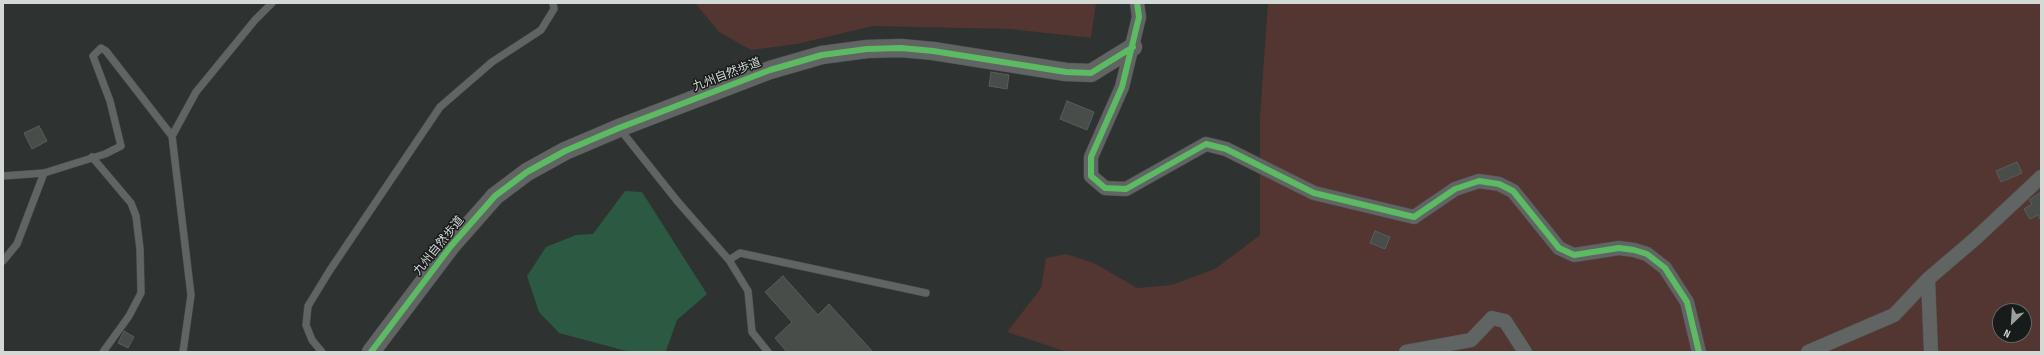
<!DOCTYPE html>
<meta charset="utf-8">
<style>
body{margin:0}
#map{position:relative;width:2044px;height:355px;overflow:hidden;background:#2e3230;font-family:"Sofia Sans Condensed",sans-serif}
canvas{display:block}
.frame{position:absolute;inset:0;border:4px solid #d4d9d6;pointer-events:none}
.north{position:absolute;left:1992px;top:303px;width:40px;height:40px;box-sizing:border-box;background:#171b19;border:1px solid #636765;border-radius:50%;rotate:205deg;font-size:11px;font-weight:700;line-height:16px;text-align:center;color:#d4d9d6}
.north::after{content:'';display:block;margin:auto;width:14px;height:18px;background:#9a9f9c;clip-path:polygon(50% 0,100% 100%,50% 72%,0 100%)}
</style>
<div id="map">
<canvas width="2044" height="355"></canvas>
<div class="frame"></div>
<div class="north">N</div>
</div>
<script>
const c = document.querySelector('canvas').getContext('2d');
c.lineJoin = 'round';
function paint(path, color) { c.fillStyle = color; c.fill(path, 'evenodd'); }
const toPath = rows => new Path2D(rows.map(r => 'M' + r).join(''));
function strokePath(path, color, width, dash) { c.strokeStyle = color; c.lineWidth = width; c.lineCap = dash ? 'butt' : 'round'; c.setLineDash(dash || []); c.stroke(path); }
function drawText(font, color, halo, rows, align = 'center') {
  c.font = font + ' "Sofia Sans Condensed","Noto Sans JP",sans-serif'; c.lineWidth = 3; c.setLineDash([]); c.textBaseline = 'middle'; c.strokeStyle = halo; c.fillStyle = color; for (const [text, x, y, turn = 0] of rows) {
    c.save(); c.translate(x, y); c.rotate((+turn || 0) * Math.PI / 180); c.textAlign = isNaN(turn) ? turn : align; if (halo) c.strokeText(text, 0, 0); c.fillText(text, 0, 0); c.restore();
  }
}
paint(toPath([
 [695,3,1096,3,1091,38,1010,29,873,26,797,44,751,50,719,32],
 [1268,3,2041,3,2041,352,1067,352,1007,332,1041,288,1046,258,1066,254,1094,263,1137,288,1171,285,1215,269,1260,235,1260,116],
 [2000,311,2024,311,2024,335,2000,335]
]), '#533531');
paint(toPath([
 [625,191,642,192,707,294,677,320,666,351,630,352,559,333,539,312,527,276,546,247,576,235,593,234]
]), '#2c5942');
const building = toPath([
 [991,72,1009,75,1007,89,989,86,991,72],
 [1067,101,1094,112,1087,130,1060,119,1067,101],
 [39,126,47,141,32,149,24,133,39,126],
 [2017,162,2022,173,2001,182,1996,171,2017,162],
 [2041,192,2041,221,2038,215,2030,219,2024,209,2032,204,2029,200,2041,192],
 [1375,231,1390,237,1385,249,1370,243,1375,231],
 [783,276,818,315,829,304,873,352,787,352,775,338,792,322,765,292,783,276],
 [124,331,134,337,128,348,118,343,124,331]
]);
paint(building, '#494d4a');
strokePath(building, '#595d5b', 1);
const service = toPath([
 [619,128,678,202,729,260,748,291,752,332,768,352],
 [172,136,196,92,255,20,272,3],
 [92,157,131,203,136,216,140,249,141,293,129,316,103,352],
 [3,176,44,173,105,154,121,146,110,101,93,56,101,48,106,51,172,136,191,295,183,352],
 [729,260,740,253,926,293],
 [3,261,17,244,44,173],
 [322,352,312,340,306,325,308,306,330,270,440,107,492,62,541,30,554,9,553,3]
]);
const minor = toPath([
 [1137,3,1139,17,1122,87,1091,157,1091,176,1105,188,1126,189,1206,144,1226,149,1314,193,1414,217,1455,189,1479,181,1499,184,1513,191,1559,248,1574,255,1619,248,1634,250,1647,254,1665,268,1687,302,1699,352],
 [1928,279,1931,352],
 [1406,352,1471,340,1492,318,1505,321,1525,352],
 [1808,352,1894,315,1928,279,1976,238,2041,177]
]);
const tertiary = toPath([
 [371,352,451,246,495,196,527,172,565,151,619,128,770,70,822,55,867,49,901,48,933,51,1066,72,1091,73,1133,47]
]);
strokePath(service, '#4c4f4e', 8);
strokePath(minor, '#4c4f4e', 15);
strokePath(tertiary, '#4c4f4e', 19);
strokePath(service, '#606462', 7);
strokePath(minor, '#606462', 14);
strokePath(tertiary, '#606462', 18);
strokePath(toPath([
 [1137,3,1139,17,1122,87,1091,157,1091,176,1105,188,1126,189,1206,144,1226,149,1314,193,1414,217,1455,189,1479,181,1499,184,1513,191,1559,248,1574,255,1619,248,1634,250,1647,254,1665,268,1687,302,1699,352],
 [371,352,451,246,495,196,527,172,565,151,619,128,770,70,822,55,867,49,901,48,933,51,1066,72,1091,73,1133,47]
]), '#5cba63', 6);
drawText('12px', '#d4d9d6', '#171b19', [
 ["九州自然歩道",727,75,-21],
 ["九州自然歩道",439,246,-51]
]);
</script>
